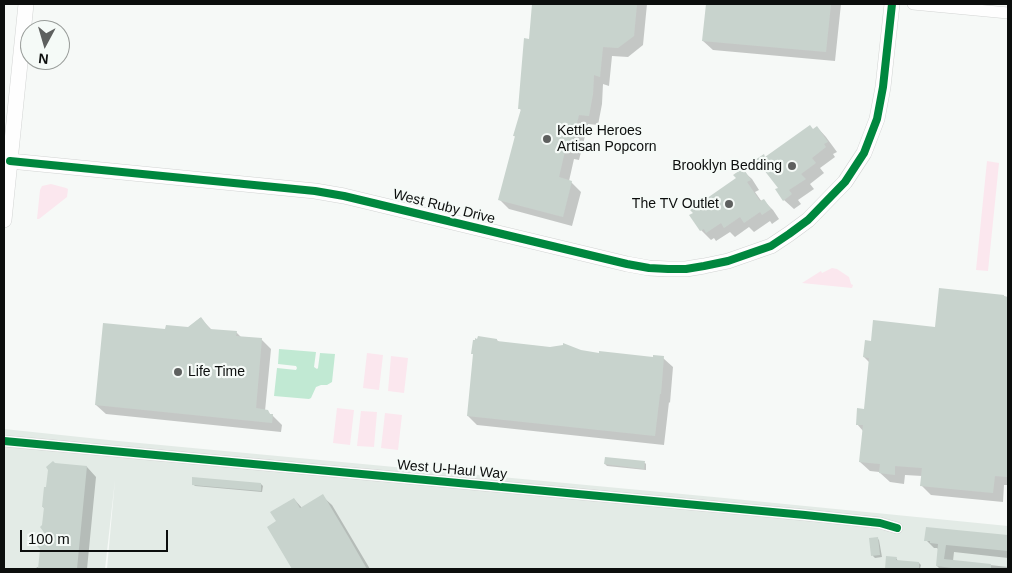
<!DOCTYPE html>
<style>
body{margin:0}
#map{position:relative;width:1012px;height:573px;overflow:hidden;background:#f6f9f7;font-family:Arial,sans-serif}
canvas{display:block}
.frame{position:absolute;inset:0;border:5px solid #0c0e0d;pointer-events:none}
.north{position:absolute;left:20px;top:20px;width:50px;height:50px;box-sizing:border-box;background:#f5faf7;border:1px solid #989c99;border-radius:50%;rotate:186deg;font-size:14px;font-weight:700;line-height:20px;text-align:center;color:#0c0e0d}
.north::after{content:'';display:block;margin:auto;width:18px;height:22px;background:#5e605f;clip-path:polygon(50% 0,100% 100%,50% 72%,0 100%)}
.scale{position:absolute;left:20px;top:530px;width:148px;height:22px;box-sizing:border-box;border:2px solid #0c0e0d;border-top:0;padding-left:6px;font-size:15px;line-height:18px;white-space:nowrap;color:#0c0e0d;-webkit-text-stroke:4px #f5faf7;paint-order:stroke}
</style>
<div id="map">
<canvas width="1012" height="573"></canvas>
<div class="frame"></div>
<div class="north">N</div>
<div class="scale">100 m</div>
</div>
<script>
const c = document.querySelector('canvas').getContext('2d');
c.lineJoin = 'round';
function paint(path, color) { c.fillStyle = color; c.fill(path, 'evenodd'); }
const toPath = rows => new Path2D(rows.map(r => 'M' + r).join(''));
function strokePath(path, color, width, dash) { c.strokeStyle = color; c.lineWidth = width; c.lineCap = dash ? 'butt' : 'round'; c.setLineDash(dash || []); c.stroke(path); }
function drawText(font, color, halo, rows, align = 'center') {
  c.font = font + ' Arial,sans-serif'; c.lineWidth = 4.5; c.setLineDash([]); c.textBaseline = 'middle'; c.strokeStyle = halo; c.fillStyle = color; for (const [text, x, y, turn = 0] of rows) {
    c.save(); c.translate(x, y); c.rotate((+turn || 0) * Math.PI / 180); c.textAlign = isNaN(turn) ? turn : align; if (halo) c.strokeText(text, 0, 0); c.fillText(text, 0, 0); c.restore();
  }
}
paint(toPath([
 [4,429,118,441,714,497,1008,526,1008,569,107,569,115,480,105,569,4,569]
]), '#e3ebe6');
paint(toPath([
 [987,161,999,163,988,271,976,270],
 [51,184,66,188,68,189,67,197,39,219,37,219,40,190,42,186],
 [832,268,837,269,849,277,851,284,853,285,852,288,802,283,821,271,822,273],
 [367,353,383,355,379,390,363,388],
 [391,356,408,358,404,393,388,391],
 [337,408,354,410,350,445,333,443],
 [361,411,377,412,374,447,357,446],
 [385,413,402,415,398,450,381,448]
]), '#fbe7ee');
paint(toPath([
 [279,349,316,352,314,367,317,369,318,368,320,353,335,354,332,382,327,385,321,385,316,387,311,398,309,399,274,396,277,368,296,370,297,368,296,366,278,364]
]), '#c1e9d3');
paint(toPath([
 [533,4,647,4,643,45,628,57,612,56,609,86,603,84,602,104,598,125,588,124,579,160,574,159,569,181,571,182,581,192,572,226,509,209,500,200,516,137,514,136,522,111,519,108,530,40],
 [707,4,841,4,835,61,713,50,703,41],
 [817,127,826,137,837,152,833,154,835,157,820,168,824,173,810,184,814,189,798,200,801,204,794,209,784,200,779,188,772,178,764,170,766,158],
 [742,170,752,179,759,190,755,192,762,202,763,200,773,210,779,219,772,224,770,221,754,232,749,227,735,237,730,232,716,241,714,238,711,240,701,230,691,216,737,179],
 [1004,296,1008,298,1008,485,1004,485,1003,502,931,495,921,485,922,476,905,475,904,484,890,482,879,472,870,471,860,462,863,431,857,424,865,410,870,363,864,357,872,342,936,328],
 [200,318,212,330,236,332,242,338,261,339,271,349,265,411,272,415,282,425,281,432,106,414,96,405,166,330,188,328],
 [497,340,499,342,581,351,600,355,654,359,663,358,673,367,670,403,669,402,664,445,477,425,468,416,474,355,473,354],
 [645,463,646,464,646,470,607,466,605,464],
 [55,464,87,467,96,477,87,569,36,569,37,567,39,568,49,538,43,526,45,509,43,507],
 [193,484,261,484,263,486,262,492,195,486],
 [322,496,332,505,370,569,293,569,268,527,278,522,294,499,302,508],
 [927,528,1008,536,1008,558,954,552,953,561,1008,567,1008,569,940,569,937,566,939,550,937,548,934,548,926,540],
 [877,538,879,540,882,557,875,558,873,556,870,540],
 [887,557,896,558,898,561,919,563,921,565,920,569,886,569]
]), '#0003');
paint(toPath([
 [532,4,637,4,634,36,618,48,603,47,600,77,594,75,593,94,589,116,579,115,570,151,565,151,559,177,572,181,563,217,498,200,515,136,513,136,521,109,518,109,524,38,529,39],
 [706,4,831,4,826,52,702,41],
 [810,125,813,129,817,126,828,142,824,144,826,147,812,158,816,163,801,174,806,179,789,190,792,194,783,201,775,189,778,188,764,170,763,171,755,160,764,154,765,157],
 [743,168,751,180,747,182,760,201,764,199,771,209,762,215,760,212,744,223,740,217,724,228,721,223,706,233,704,229,700,231,689,215,693,213,690,210,736,178,733,175],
 [939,288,1004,295,1004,296,1008,297,1008,477,995,476,993,493,920,486,922,468,895,466,895,475,879,473,880,464,859,462,863,425,856,425,857,408,864,409,869,358,863,357,865,340,871,341,873,320,935,327],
 [201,317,210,329,237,331,236,336,262,338,256,408,268,410,270,414,273,414,272,423,95,405,103,323,165,329,166,325,188,327],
 [478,336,497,339,497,341,550,347,563,345,563,343,581,350,599,353,599,351,653,357,653,355,664,356,661,394,660,394,655,436,467,416,473,354,471,354,473,340,475,340,475,338,477,339],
 [605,457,645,461,644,469,604,464],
 [53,461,55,463,87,466,77,569,38,569,40,549,37,546,48,538,40,527,42,525,44,507,42,507,44,487,46,487,48,470,46,467],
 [192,477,261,483,261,491,192,485],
 [323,494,348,536,367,569,292,569,267,527,276,521,270,512,294,498,300,508],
 [926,527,1008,535,1008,551,946,545,944,559,991,564,991,569,960,569,936,566,938,544,930,543,930,541,924,541],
 [878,537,880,555,871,556,869,538],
 [886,556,897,557,896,560,919,562,919,569,885,569]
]), '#c8d3cd');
const street = toPath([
 [913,4,1008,13],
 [4,441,805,515,880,523,897,528]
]);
const secondary = toPath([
 [10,161,315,191,344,196,627,264,649,268,668,269,686,269,704,266,728,261,771,246,789,234,808,220,845,182,864,153,877,119,883,87,892,4],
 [4,220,26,4]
]);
strokePath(street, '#d2d4d3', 12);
strokePath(secondary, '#d2d4d3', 16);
strokePath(street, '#fefefe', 11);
strokePath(secondary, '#fefefe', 15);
strokePath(toPath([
 [10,161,315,191,344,196,627,264,649,268,668,269,686,269,704,266,728,261,771,246,789,234,808,220,845,182,864,153,877,119,883,87,892,4],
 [4,441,805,515,880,523,897,528]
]), '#00873e', 8);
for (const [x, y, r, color] of [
 [547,139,5,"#5e605f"],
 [792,166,5,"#5e605f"],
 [729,204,5,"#5e605f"],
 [178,372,5,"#5e605f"]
]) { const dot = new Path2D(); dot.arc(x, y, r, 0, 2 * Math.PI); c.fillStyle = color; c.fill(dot); strokePath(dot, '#f5faf7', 2); }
drawText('14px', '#0c0e0d', '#f5faf7', [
 ["Kettle Heroes",557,131],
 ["Artisan Popcorn",557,147],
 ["Brooklyn Bedding",782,166,"right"],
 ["The TV Outlet",719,204,"right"],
 ["Life Time",188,372]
], 'left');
drawText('14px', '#0c0e0d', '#f5faf7', [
 ["West Ruby Drive",444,207,14],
 ["West U-Haul Way",452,470,5]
]);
</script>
